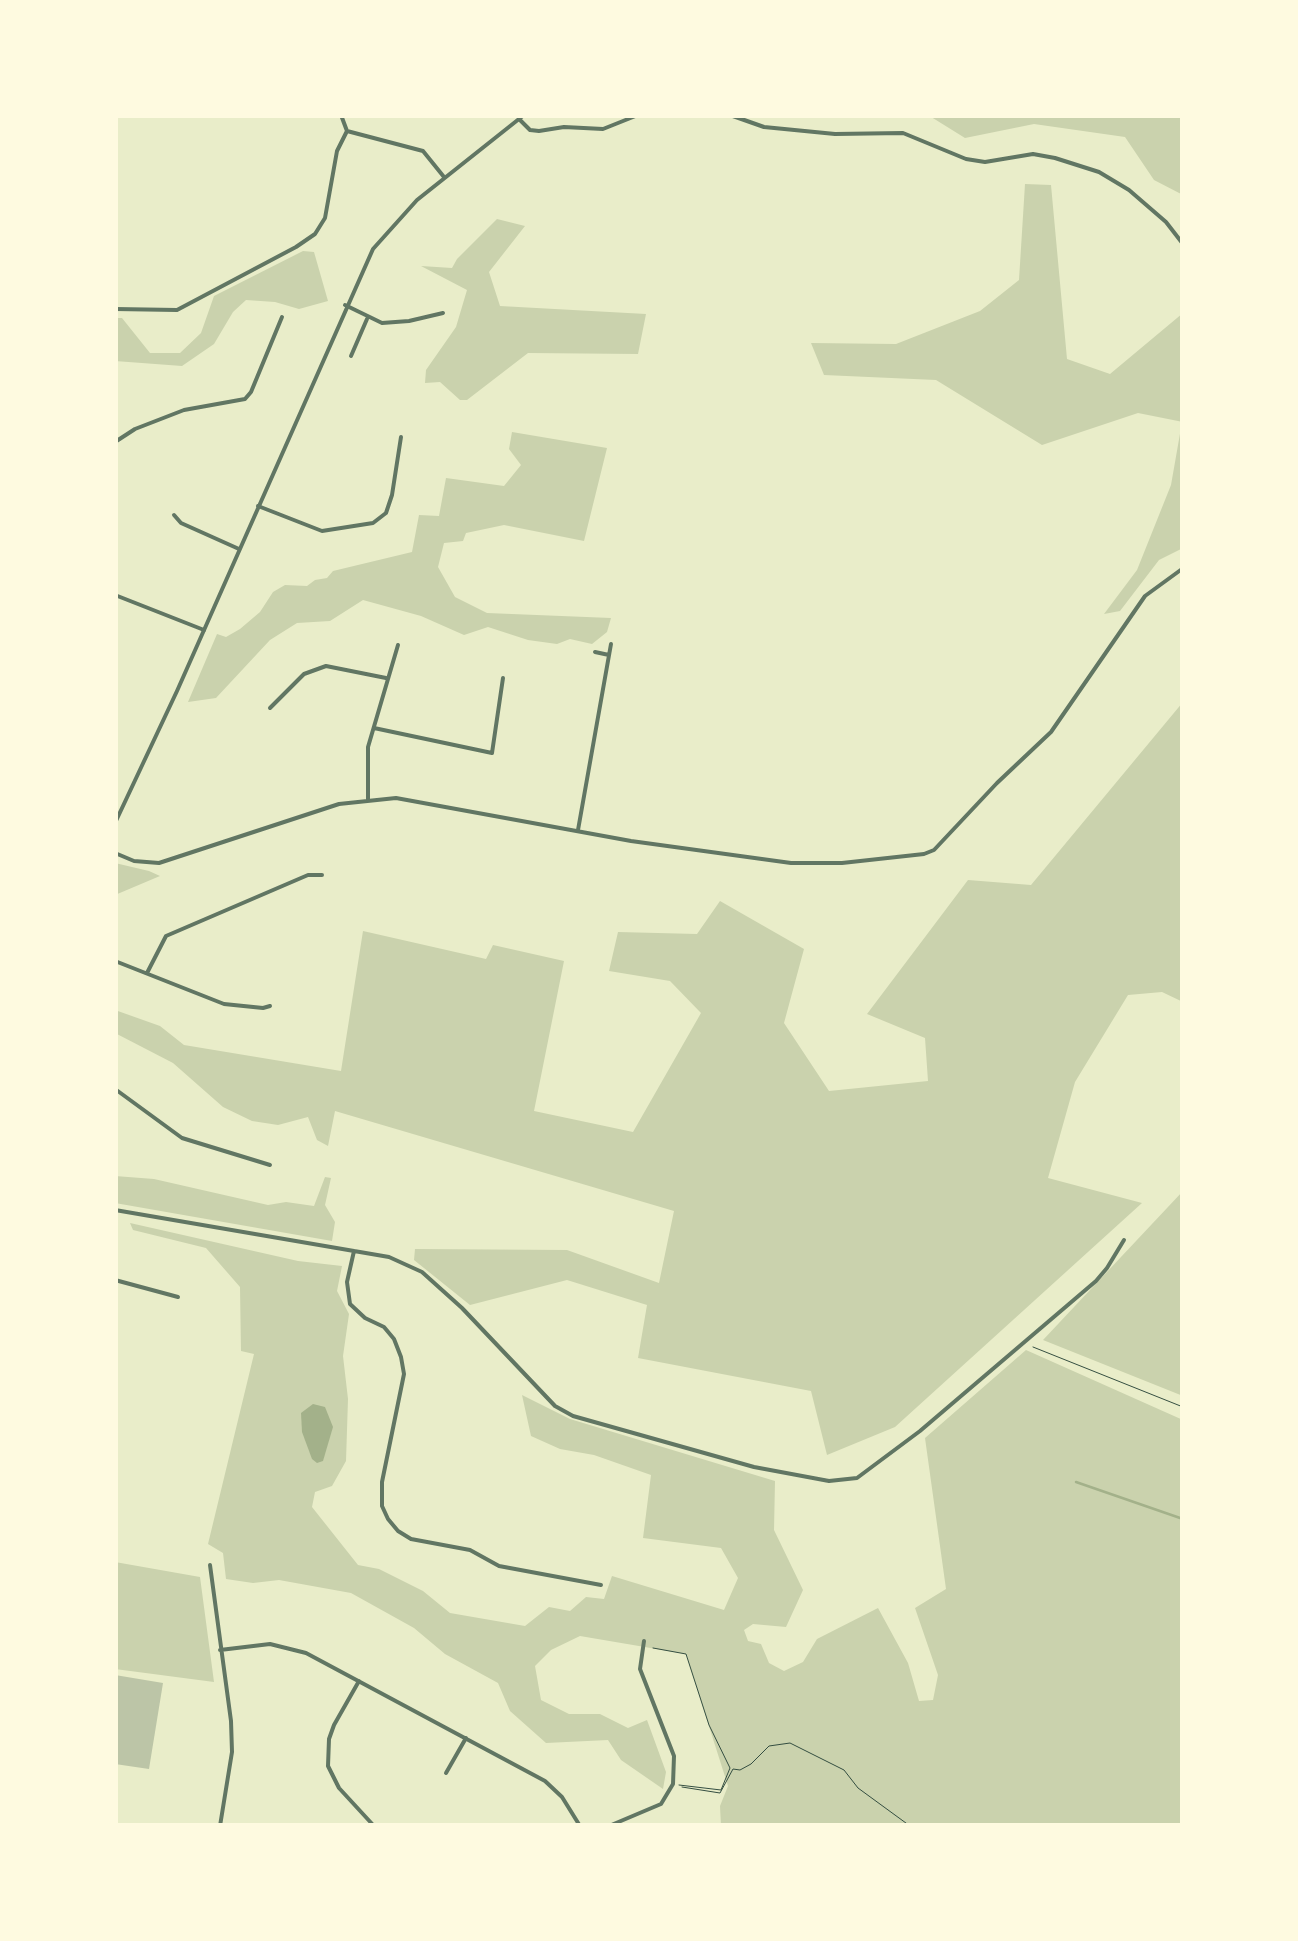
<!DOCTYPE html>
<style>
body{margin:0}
#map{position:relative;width:1298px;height:1941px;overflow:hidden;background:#e9edc9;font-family:"Titillium Web",sans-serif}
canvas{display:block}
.frame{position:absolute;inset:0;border:118px solid #fefae0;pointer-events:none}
</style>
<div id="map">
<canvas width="1298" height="1941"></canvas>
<div class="frame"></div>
</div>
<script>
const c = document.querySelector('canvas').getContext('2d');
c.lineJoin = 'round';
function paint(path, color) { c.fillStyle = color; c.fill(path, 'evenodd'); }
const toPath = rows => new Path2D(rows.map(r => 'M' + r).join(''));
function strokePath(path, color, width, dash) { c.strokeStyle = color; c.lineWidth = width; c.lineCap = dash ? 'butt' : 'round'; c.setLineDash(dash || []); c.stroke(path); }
paint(toPath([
 [928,115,1183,115,1183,195,1154,180,1125,137,1034,124,965,138],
 [1025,184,1051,185,1067,359,1110,374,1183,313,1183,422,1138,413,1042,445,936,380,824,375,811,343,896,344,980,311,1019,280],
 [497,219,525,226,489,272,500,306,646,314,638,354,528,353,467,400,460,400,440,382,425,383,426,370,456,327,467,290,421,266,452,268,457,259],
 [303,251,314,252,328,301,299,309,275,302,246,300,233,312,214,344,182,366,115,361,115,318,122,318,150,353,180,353,201,333,214,296],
 [1181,428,1183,548,1159,560,1120,611,1104,614,1137,570,1171,485],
 [512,432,607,448,584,541,504,525,466,533,463,541,444,543,438,567,455,597,487,613,611,618,607,632,592,644,570,639,557,644,528,640,488,627,464,635,421,616,363,600,330,621,297,623,270,640,216,698,188,702,217,634,226,637,240,629,260,612,273,592,285,585,307,586,315,580,327,578,333,571,412,552,419,515,439,516,446,478,504,486,521,465,509,449],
 [1183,702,1183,1002,1162,992,1128,995,1075,1082,1048,1178,1142,1203,895,1427,827,1455,811,1391,638,1358,647,1305,567,1280,470,1305,414,1260,415,1249,567,1250,659,1283,674,1211,335,1111,328,1146,317,1140,308,1117,278,1125,252,1121,223,1107,173,1063,115,1033,115,1010,160,1026,184,1045,341,1071,363,931,486,959,493,945,564,961,534,1111,633,1132,701,1013,670,981,609,971,618,932,697,934,720,901,804,949,784,1023,829,1091,928,1081,925,1038,867,1014,968,880,1031,885],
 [115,863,149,871,160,876,115,895],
 [115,1176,154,1179,268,1205,286,1202,314,1206,325,1177,331,1178,325,1205,335,1222,332,1241,115,1203],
 [1183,1191,1183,1396,1043,1340],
 [130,1223,298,1261,342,1266,337,1291,349,1314,343,1356,348,1399,346,1461,332,1486,315,1492,312,1507,358,1565,379,1569,423,1591,450,1613,525,1626,549,1607,570,1611,586,1597,604,1599,612,1576,724,1610,738,1578,721,1548,643,1538,651,1475,594,1455,560,1449,531,1436,522,1395,570,1419,775,1481,774,1530,803,1590,786,1627,753,1624,744,1630,748,1641,761,1644,769,1663,784,1671,803,1662,817,1639,878,1608,908,1663,919,1701,933,1700,938,1675,915,1608,946,1589,925,1438,1026,1350,1183,1420,1183,1826,721,1826,720,1806,728,1786,686,1654,580,1636,551,1650,535,1666,541,1700,569,1714,600,1714,628,1728,647,1720,666,1772,663,1789,621,1760,608,1740,546,1743,510,1711,498,1683,445,1654,414,1628,351,1593,279,1580,253,1583,226,1579,223,1553,208,1544,254,1354,241,1351,240,1287,206,1248,133,1230],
 [115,1562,200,1577,214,1682,115,1669]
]), '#cad2ad');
paint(toPath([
 [313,1404,325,1407,333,1427,323,1461,317,1463,312,1459,302,1432,301,1413]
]), '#a3b18a');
strokePath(toPath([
 [1076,1482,1183,1519]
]), '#a3b18a', 2.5);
paint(toPath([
 [115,1675,163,1683,149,1769,115,1764]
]), '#bcc5a7');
strokePath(toPath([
 [1033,1347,1183,1407],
 [653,1648,686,1654,709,1725,730,1768,721,1790,679,1785],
 [682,1787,720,1793,733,1769,740,1770,751,1764,769,1746,790,1743,844,1770,858,1788,910,1826]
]), '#344e41', 1);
strokePath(toPath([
 [341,115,347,131],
 [730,115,764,127,835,134,903,133,966,159,985,162,1033,154,1055,158,1099,172,1129,190,1166,222,1183,244],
 [519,119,530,130,539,131,564,127,603,129,638,115],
 [347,131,423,151,444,177],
 [345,305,382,323,409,321,443,313],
 [115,309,177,310,296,247,315,234,325,218,337,151,347,131],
 [351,356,367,319],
 [115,442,135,429,184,410,245,399,251,392,282,317],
 [258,506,322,531,373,523,386,513,392,495,401,437],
 [174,515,181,523,239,549],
 [115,595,204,630],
 [595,652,609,655],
 [270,708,304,674,326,666,386,678],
 [374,728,492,753,503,678],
 [368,799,368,747,398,645],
 [578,830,611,644],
 [115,853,134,861,159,863,339,804,396,798,631,841,791,863,842,863,924,854,934,850,997,783,1051,732,1145,596,1182,569],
 [115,961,224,1004,263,1008,270,1006],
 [147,973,166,936,308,875,322,875],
 [115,1089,182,1138,270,1165],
 [115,1210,389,1257,422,1272,462,1308,555,1406,573,1416,754,1467,829,1481,857,1478,920,1431,1096,1281,1107,1268,1124,1240],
 [354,1251,347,1282,350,1304,365,1318,384,1327,394,1339,401,1357,404,1374,382,1482,382,1506,388,1519,398,1531,411,1539,470,1550,499,1566,601,1585],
 [115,1280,178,1297],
 [210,1565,231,1721,232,1752,220,1826],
 [220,1650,270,1644,306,1653,545,1781,562,1797,580,1826],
 [359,1681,334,1725,329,1739,328,1766,339,1788,374,1826],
 [446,1773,466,1738],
 [609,1826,661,1804,673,1784,674,1756,640,1669,644,1641]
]), '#617663', 4);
strokePath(toPath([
 [115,823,177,691,373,249,417,200,524,115]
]), '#617663', 4);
</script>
